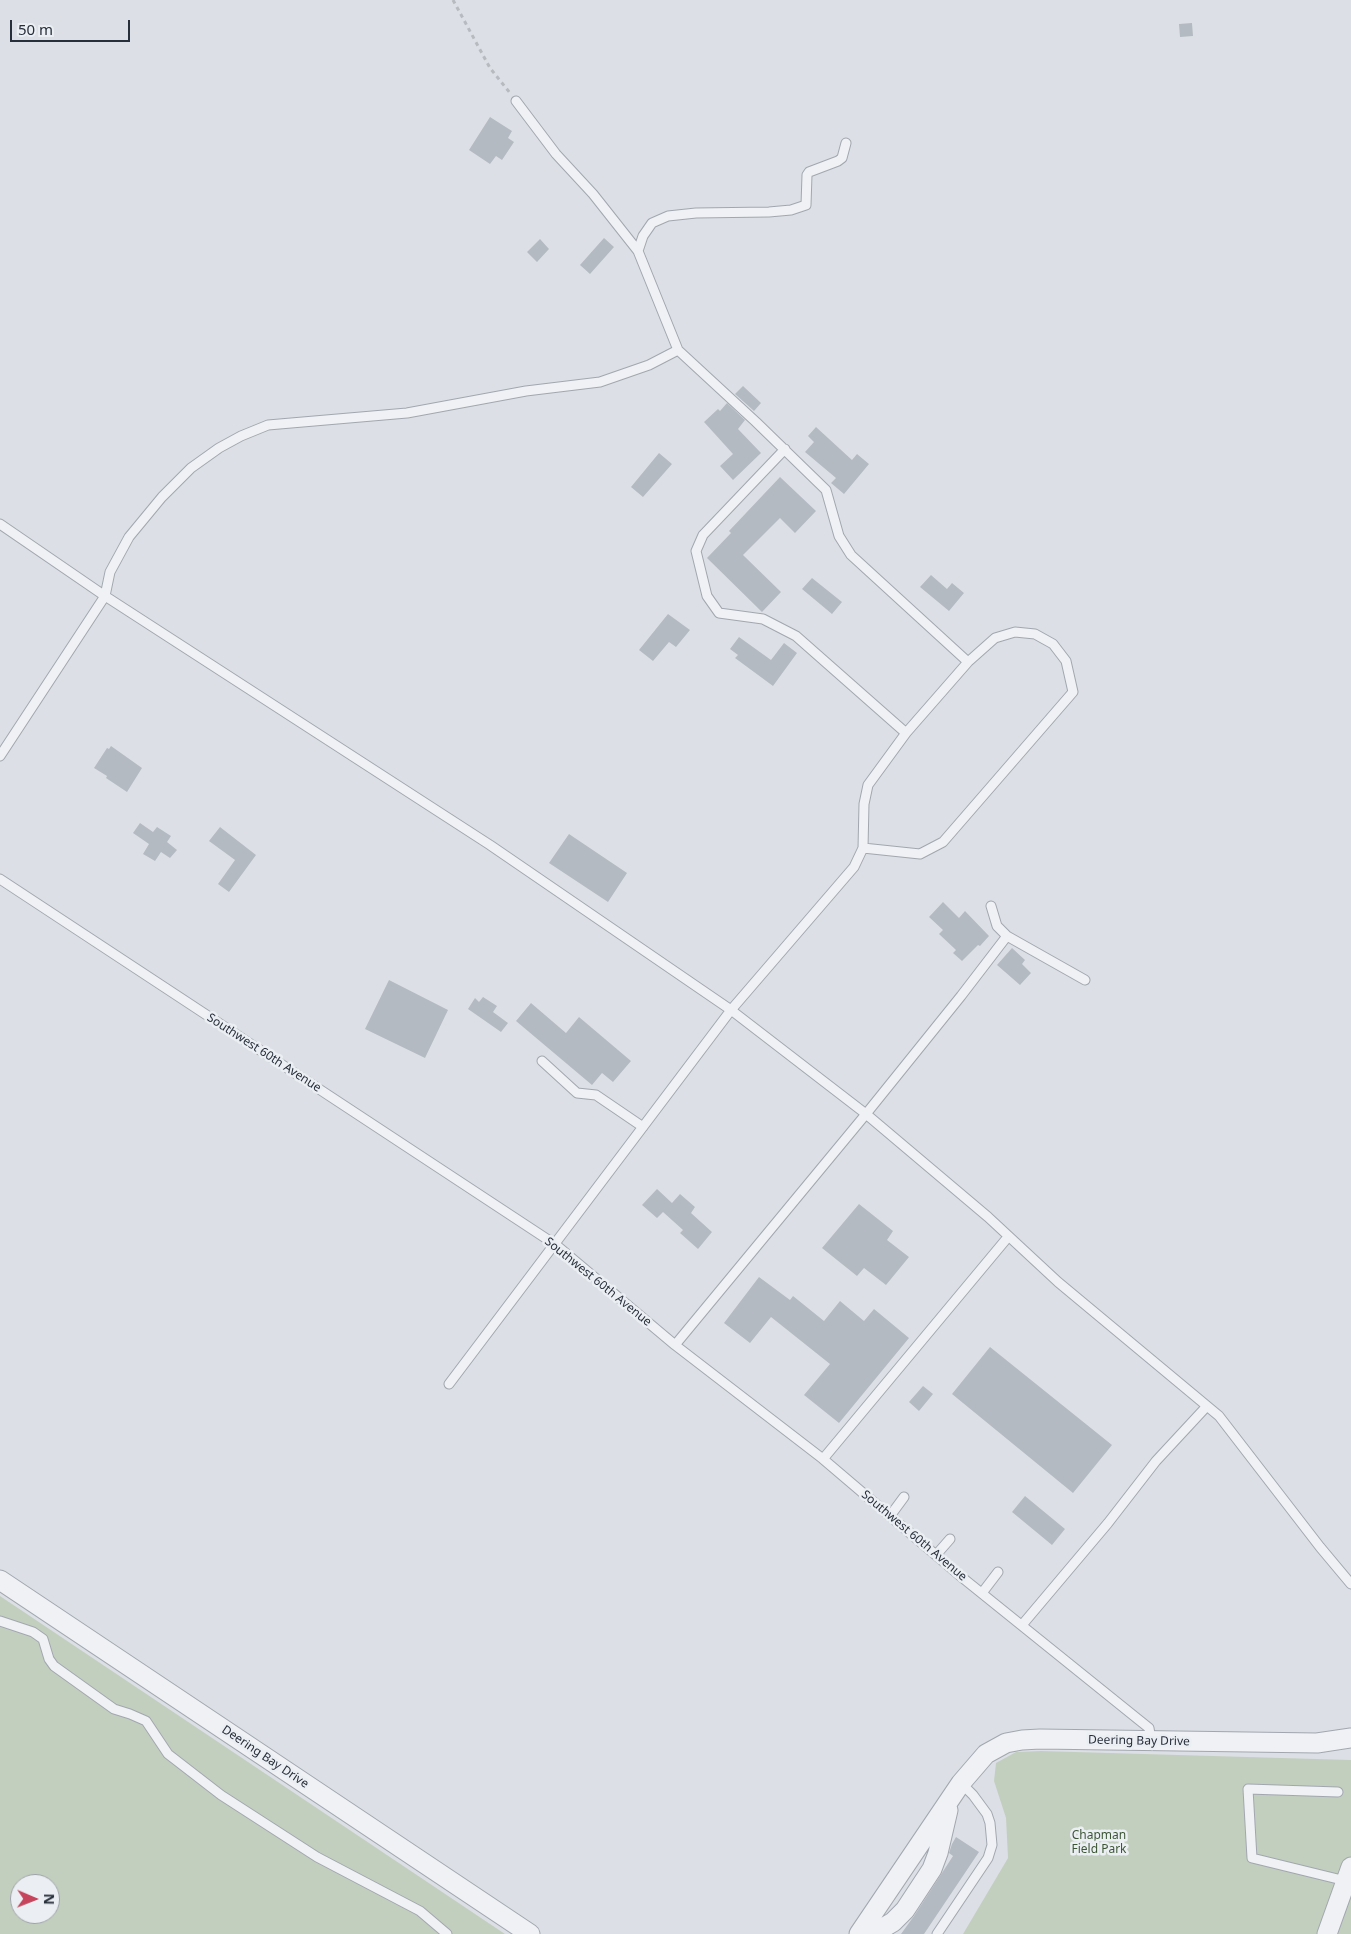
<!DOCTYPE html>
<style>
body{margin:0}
#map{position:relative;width:1351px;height:1934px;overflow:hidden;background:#dce0e6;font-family:"Noto Sans",sans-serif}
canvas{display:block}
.north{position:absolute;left:10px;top:1874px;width:50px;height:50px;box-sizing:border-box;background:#ebeff3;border:1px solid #9da2a9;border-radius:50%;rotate:91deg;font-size:14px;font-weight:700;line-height:20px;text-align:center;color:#272f3b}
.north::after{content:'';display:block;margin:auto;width:18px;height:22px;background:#c6455d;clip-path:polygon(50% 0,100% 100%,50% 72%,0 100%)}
.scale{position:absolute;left:10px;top:20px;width:120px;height:22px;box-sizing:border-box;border:2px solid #272f3b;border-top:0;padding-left:6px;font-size:15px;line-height:18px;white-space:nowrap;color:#272f3b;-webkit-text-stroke:4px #ebeff3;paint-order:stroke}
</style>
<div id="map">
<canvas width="1351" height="1934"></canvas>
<div class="north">N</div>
<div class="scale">50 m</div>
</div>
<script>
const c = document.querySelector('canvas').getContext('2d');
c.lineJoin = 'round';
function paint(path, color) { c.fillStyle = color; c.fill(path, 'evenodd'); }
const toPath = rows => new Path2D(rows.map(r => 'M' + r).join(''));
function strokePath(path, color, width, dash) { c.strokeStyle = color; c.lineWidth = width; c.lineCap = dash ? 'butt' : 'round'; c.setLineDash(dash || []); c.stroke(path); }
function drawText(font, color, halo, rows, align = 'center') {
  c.font = font + ' "Noto Sans",sans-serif'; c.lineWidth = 5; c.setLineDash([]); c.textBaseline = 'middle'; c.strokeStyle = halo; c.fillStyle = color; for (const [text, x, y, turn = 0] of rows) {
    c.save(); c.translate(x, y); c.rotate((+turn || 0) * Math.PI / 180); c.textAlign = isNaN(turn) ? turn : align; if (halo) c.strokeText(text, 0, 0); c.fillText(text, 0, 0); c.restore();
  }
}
paint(toPath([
 [0,1596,505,1934,0,1934],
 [20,1884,50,1884,50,1914,20,1914],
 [1041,1751,1351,1760,1351,1934,963,1934,1008,1858,1006,1818,994,1781,996,1763,1016,1752]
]), '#c3cfbe');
paint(toPath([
 [1192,23,1193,36,1180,37,1179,24],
 [490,117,512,131,508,138,514,142,502,160,496,156,490,164,469,150],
 [604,238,614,247,590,274,580,265],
 [540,239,549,249,537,262,527,252],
 [743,386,761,403,754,411,735,394],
 [727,403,745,420,738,429,761,453,733,480,720,466,733,454,704,422,718,409,720,411],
 [816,427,852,460,857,454,869,464,844,494,831,483,836,478,805,452,814,442,808,436],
 [659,453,672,464,643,497,631,487],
 [780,477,816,511,795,533,780,518,743,555,781,592,762,612,707,558,731,533,729,531],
 [931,575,947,589,952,583,964,593,949,611,920,587],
 [812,578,842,602,832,614,802,589],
 [668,614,690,630,676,647,669,642,653,661,639,650],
 [739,637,771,660,784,643,797,653,773,686,735,658,738,655,730,649],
 [111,746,142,768,127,792,106,778,107,776,94,768,107,748,109,749],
 [140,823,153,832,157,827,171,836,167,842,177,850,170,858,161,852,155,861,143,854,149,844,133,833],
 [220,827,256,855,229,892,218,884,235,860,209,841],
 [569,834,627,873,608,902,549,863],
 [943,902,959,918,965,911,989,936,980,946,978,945,962,961,953,953,956,950,939,934,943,930,929,917],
 [1012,948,1025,960,1022,964,1031,973,1020,985,997,965],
 [389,980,448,1010,425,1058,365,1029],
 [483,997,497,1006,493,1012,508,1023,501,1032,468,1009,475,998,479,1002],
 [531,1003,566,1033,579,1017,631,1061,613,1082,602,1073,592,1085,516,1021],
 [657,1189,672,1203,680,1194,695,1207,691,1213,712,1232,698,1249,680,1233,683,1230,663,1212,657,1218,642,1205],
 [859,1204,893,1231,887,1240,909,1257,886,1285,864,1268,857,1276,822,1248],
 [759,1277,790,1300,793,1296,824,1321,840,1301,864,1321,874,1309,909,1338,839,1423,804,1395,830,1364,771,1317,750,1343,724,1323],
 [990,1347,1112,1445,1073,1493,952,1394],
 [923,1386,933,1394,919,1411,909,1402],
 [1025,1496,1065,1529,1052,1545,1012,1512],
 [956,1837,979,1852,924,1934,901,1934,914,1916,953,1856,949,1853,952,1844]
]), '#b4bac2');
const service = toPath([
 [516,101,556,154,593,194,638,251,678,350,756,422,826,490,839,536,851,555,968,662,995,638,1015,632,1035,634,1053,644,1066,661,1073,692,943,842,920,854,863,848],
 [638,251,643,236,652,223,668,216,696,213,769,212,791,210,806,205,807,175,809,172,838,161,842,158,846,143],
 [785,449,703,535,696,551,707,596,719,613,763,619,796,636,906,733],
 [0,524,105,596,490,845,731,1010,866,1114,988,1217,1058,1282,1219,1416,1320,1547,1351,1584],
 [0,756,105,596,110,572,129,537,162,497,191,468,219,448,241,436,268,425,407,413,526,391,600,382,649,365,678,350],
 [0,879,556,1245,675,1345,823,1459,964,1579,1139,1720,1149,1728,1151,1741],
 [991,906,997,926,1007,936],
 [542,1061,577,1093,596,1095,643,1127],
 [675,1345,866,1114,961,996,1007,936,1085,980],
 [449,1384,731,1010,854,867,863,848,864,804,868,785,906,733,968,662],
 [823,1459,1008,1237],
 [890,1516,904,1497],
 [936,1555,950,1539],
 [982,1593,998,1572],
 [0,1621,33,1632,43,1639,49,1659,54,1666,114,1709,130,1714,146,1721,168,1754,221,1795,317,1857,420,1911,447,1934],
 [1022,1625,1108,1523,1156,1461,1207,1406],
 [1338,1792,1248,1789,1252,1858,1346,1881],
 [937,1934,988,1858,992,1845,990,1823,987,1814,973,1795,961,1783]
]);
const minor = toPath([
 [0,1580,530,1934],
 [859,1934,961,1783,986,1754,1006,1743,1022,1740,1040,1739,1317,1743,1351,1738],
 [873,1934,893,1922,905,1910,932,1869,938,1853,948,1810],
 [1327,1934,1351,1867]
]);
strokePath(service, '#a2a7af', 11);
strokePath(minor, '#a2a7af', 21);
strokePath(toPath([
 [453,0,490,68,510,93]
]), '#b7bbc0', 3, [4, 4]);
strokePath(service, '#eff1f4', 9);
strokePath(minor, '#eff1f4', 19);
drawText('12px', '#272f3b', '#ebeff3', [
 ["Southwest 60th Avenue",264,1053,33],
 ["Southwest 60th Avenue",598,1282,39],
 ["Southwest 60th Avenue",914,1536,40],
 ["Deering Bay Drive",1139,1741,1],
 ["Deering Bay Drive",265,1757,34]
]);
drawText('12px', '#3c5635', '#ebeff3', [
 ["Chapman",1099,1836],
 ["Field Park",1099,1850]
]);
</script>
